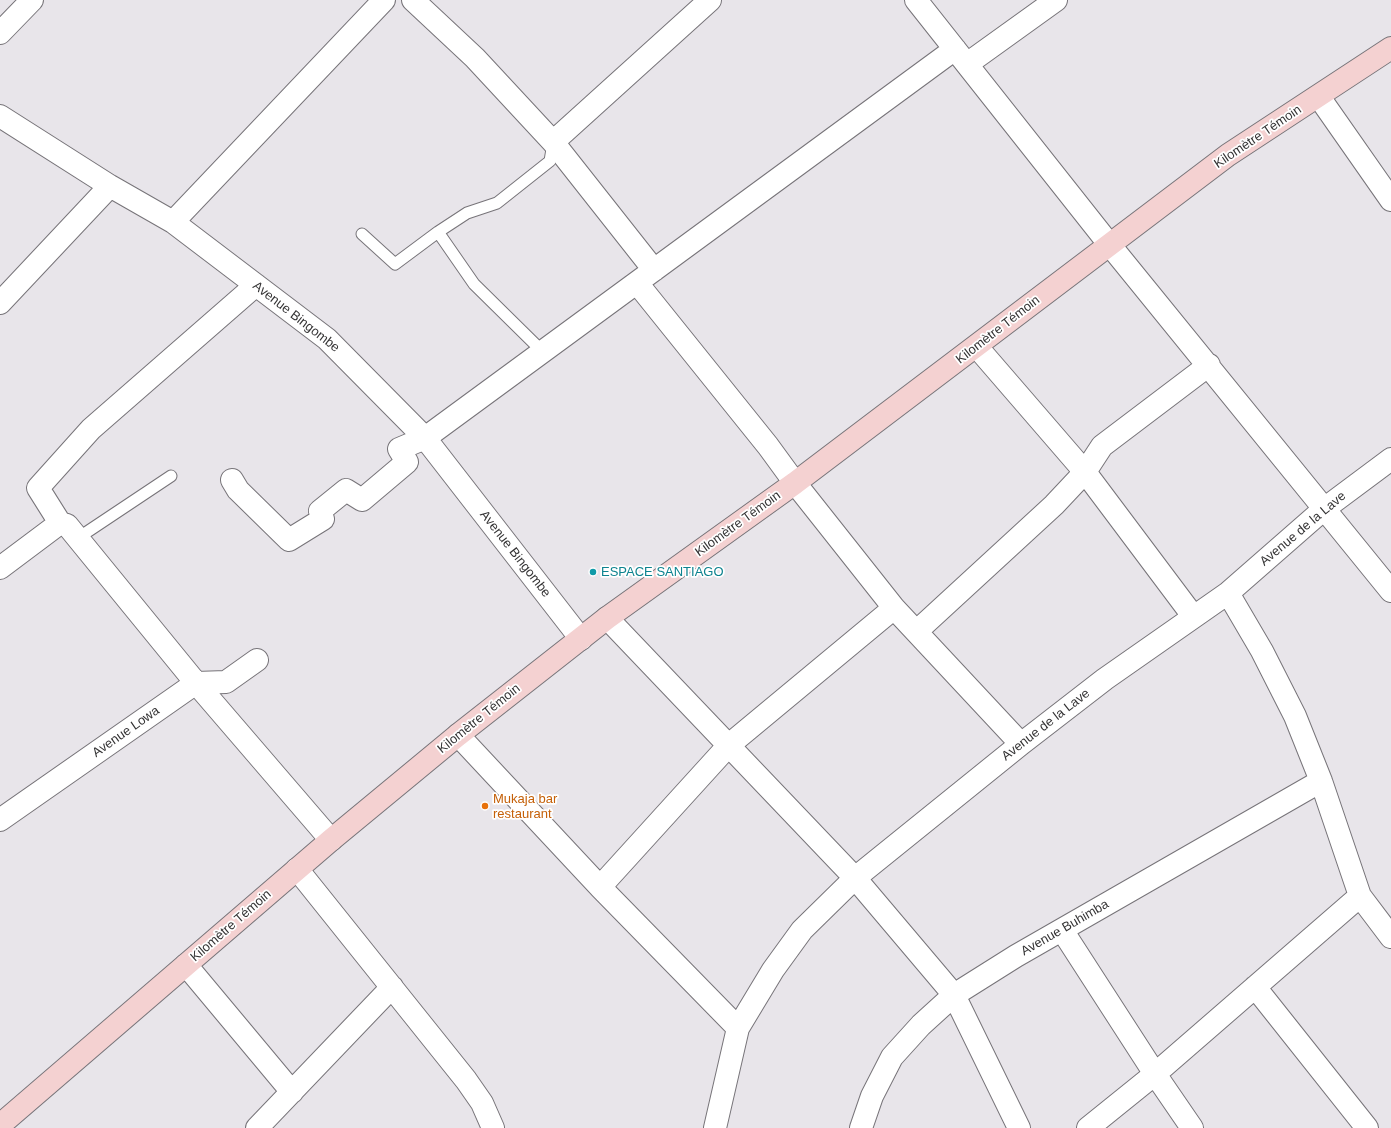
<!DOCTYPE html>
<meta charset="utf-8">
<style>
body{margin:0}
canvas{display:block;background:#e8e5ea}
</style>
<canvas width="1391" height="1128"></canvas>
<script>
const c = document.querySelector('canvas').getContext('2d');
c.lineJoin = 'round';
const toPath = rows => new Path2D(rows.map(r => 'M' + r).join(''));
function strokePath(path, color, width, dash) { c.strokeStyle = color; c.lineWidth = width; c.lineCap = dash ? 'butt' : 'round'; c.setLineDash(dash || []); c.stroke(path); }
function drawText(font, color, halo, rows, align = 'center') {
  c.font = font + ' Helvetica,sans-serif'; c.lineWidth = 3.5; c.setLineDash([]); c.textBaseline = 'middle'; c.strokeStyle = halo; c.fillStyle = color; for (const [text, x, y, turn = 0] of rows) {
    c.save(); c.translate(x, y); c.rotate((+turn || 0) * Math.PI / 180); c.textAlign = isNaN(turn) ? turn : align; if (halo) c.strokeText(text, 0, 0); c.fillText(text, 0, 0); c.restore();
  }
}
const service = toPath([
 [438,232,474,284,543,352],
 [362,234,395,264,438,232,467,213,497,203,550,161,553,143],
 [78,538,171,476]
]);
const minor = toPath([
 [413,0,475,58,553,142,654,270],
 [916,0,1109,244,1391,591],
 [0,33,32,0],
 [967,64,1056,0],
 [1319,97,1391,200],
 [0,116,110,186,173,222,327,339,425,438,581,639],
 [553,142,710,0],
 [173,222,384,0],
 [637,283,768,446,795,483,894,608,1021,744],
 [0,303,110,186],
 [977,347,1085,472,1193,616],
 [232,480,238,490,289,540,323,519,320,511,346,490,362,500,407,462,399,449,425,438,955,49],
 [60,523,38,488,91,429,256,285],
 [0,568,60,523,67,525,196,683,331,840],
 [1228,593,1262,651,1295,716,1321,781,1360,896,1391,937],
 [607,618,855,878,954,995,1019,1128],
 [917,631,1054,505,1085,472,1102,446,1209,365],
 [458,735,600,887,738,1028],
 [0,820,196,683,226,682,257,660],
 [297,869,466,1080,482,1103,493,1128],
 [600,887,729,745,894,608],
 [1062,930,1155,1074,1192,1128],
 [186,965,292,1092],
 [1255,987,1367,1128],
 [257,1128,392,987],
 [715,1128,738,1028,773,970,802,930,855,878,1021,744,1105,679,1228,593,1324,509,1391,459],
 [861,1128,872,1096,892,1057,921,1025,954,995,1016,956,1321,781],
 [1088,1128,1155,1074,1360,896]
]);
const secondary = toPath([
 [0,1125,331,840,458,735,607,618,795,483,1228,155,1391,48]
]);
strokePath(service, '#777479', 13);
strokePath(minor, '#777479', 24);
strokePath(secondary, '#777479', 24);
strokePath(service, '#fff', 11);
strokePath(minor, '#fff', 22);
strokePath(secondary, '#f4d1d1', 22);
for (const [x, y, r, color] of [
 [593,572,4,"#0f9aa8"],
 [485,806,4,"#e8710a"]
]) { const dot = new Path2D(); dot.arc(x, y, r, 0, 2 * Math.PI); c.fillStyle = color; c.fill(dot); strokePath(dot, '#fff', 1.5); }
drawText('13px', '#343334', '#fff', [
 ["Kilomètre Témoin",1258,137,-34],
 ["Avenue Bingombe",296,317,38],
 ["Kilomètre Témoin",998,330,-38],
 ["Kilomètre Témoin",738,524,-36],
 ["Avenue de la Lave",1303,529,-40],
 ["Avenue Bingombe",515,554,52],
 ["Kilomètre Témoin",479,719,-39],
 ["Avenue de la Lave",1046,725,-38],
 ["Avenue Lowa",126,732,-35],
 ["Kilomètre Témoin",231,926,-41],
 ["Avenue Buhimba",1065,928,-30]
]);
drawText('13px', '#0d838f', '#fff', [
 ["ESPACE SANTIAGO",601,572]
], 'left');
drawText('13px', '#c56008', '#fff', [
 ["Mukaja bar",493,799],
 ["restaurant",493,814]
], 'left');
</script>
